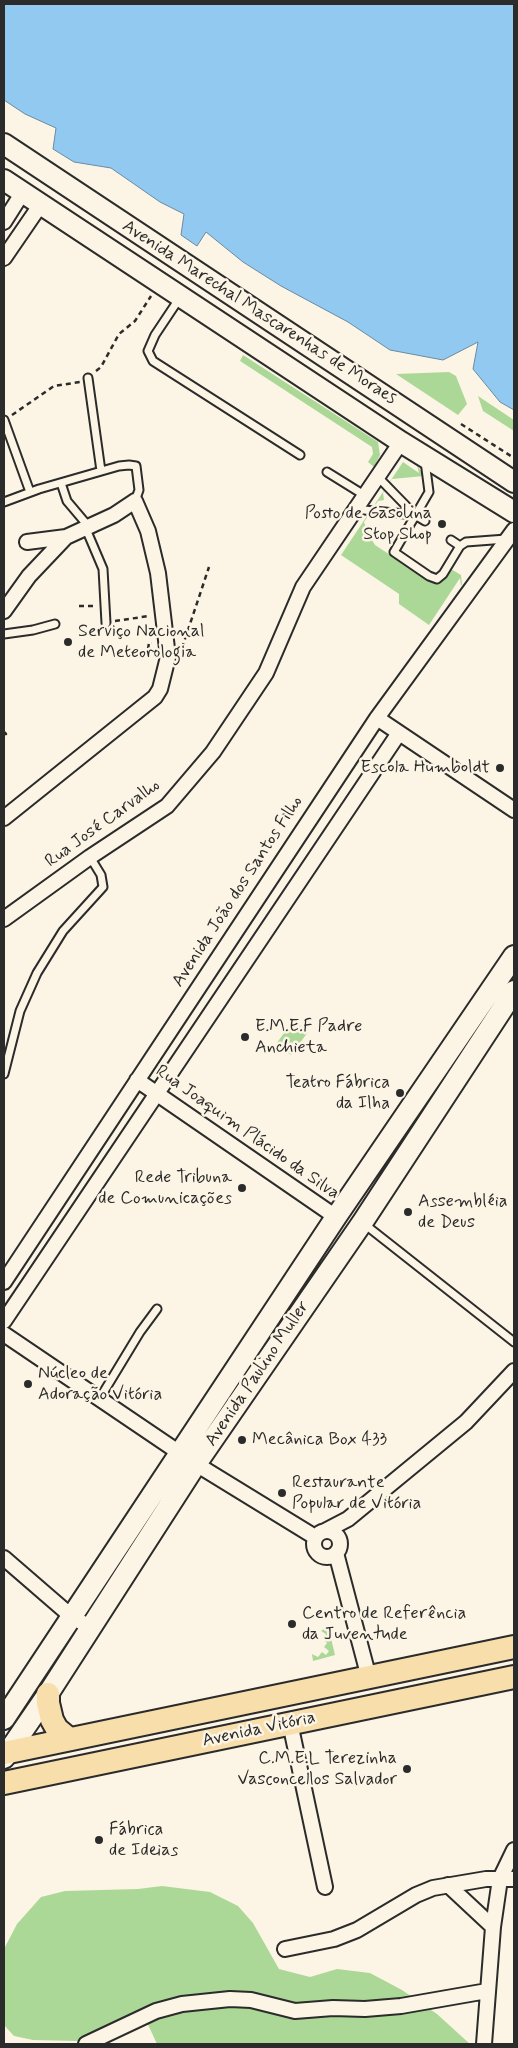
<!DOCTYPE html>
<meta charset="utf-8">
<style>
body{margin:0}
#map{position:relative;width:518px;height:2048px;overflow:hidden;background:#fcf5e5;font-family:Mynerve,sans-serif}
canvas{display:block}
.frame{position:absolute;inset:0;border:5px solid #2b2b2b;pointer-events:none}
</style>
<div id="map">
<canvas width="518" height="2048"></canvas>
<div class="frame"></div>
</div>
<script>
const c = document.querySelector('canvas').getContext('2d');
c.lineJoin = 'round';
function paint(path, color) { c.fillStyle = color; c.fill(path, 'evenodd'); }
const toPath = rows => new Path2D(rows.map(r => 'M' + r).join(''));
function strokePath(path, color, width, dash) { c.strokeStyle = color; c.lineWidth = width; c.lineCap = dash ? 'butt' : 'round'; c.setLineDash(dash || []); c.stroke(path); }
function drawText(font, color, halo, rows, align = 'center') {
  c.font = font + ' Mynerve,sans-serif'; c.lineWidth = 5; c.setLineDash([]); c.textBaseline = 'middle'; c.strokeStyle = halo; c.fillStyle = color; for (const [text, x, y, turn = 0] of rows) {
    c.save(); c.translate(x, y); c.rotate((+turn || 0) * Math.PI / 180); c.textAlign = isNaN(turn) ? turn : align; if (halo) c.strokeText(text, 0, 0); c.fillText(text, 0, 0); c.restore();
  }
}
paint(toPath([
 [243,355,378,442,380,455,374,467,368,462,373,454,372,447,240,361],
 [449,372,456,376,467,404,458,415,396,374],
 [478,396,514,420,514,431,483,411],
 [403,462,419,473,417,465,424,476,392,479,383,493,384,500,378,501,364,522,368,534,375,545,430,581,440,581,451,569,461,575,462,584,461,586,460,578,429,625,399,604,399,594,341,555],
 [293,1021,308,1032,291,1055,276,1044],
 [328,1626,335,1655,313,1661,312,1654,318,1657,322,1652,326,1655,329,1651,324,1647,327,1643,323,1639,326,1634,321,1631],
 [162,1886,210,1892,238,1906,253,1923,279,1969,310,1977,337,1969,370,1973,402,1990,437,2014,470,2044,157,2044,144,2016,121,2018,78,2041,33,2040,14,2036,4,2025,4,1949,17,1924,41,1897,65,1891,138,1889]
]), '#acd897');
const water = toPath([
 [4,4,514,4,514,410,500,402,473,369,478,342,443,360,390,350,348,322,281,286,243,262,206,232,197,246,181,235,184,214,160,202,111,168,74,162,53,149,56,128,25,114,4,100,4,4]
]);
paint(water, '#92c9f1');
strokePath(water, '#698aa2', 1);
const lane = toPath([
 [179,299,155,335,148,351,153,361,300,455],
 [88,378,101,471],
 [4,420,30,492],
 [425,461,429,492,394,552,429,576,437,579,443,574,460,546,466,542,506,539],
 [327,472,364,495],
 [377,476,415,515,425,521],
 [61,483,67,501,89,527],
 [4,502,39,489,119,466,129,465,136,466,139,490,135,501],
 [354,509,415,515],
 [86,529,103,569,106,623],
 [451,540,460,546],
 [4,634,33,630,55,624],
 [4,1074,20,1011,37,973,63,931,103,887,101,875,90,857],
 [363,1223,514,1342],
 [100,1398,140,1332,157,1309]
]);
const street = toPath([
 [4,222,23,192],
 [4,258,41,204],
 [4,611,29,576,66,537],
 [377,718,514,810],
 [4,818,155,697,160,689,168,657,158,573,148,531,135,501,114,515,66,537,27,542],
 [4,919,90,857,167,806,213,752,266,673,303,587,401,442],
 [137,1080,336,1217],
 [4,1282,377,718,514,530],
 [4,1321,399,733],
 [4,1334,196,1464,315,1537],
 [325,1531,348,1519,466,1422,514,1371],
 '314 1544a13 13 0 1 1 26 0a13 13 0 1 1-26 0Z',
 [336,1553,369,1678],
 [4,1558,71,1616,91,1628],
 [290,1723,325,1887],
 [448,1885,493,1927],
 [285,1949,334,1939,357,1930,416,1895,433,1888,486,1879,514,1879],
 [86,2044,156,2011,182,2004,230,1999,251,2000,295,2011,333,2008,365,2009,401,2006,487,1991],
 [484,2044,493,1927,500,1879,514,1850]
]);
const secondary = toPath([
 [4,144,514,482],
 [4,180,401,442,514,512],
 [4,1719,336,1217,514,956],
 [4,1758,48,1694,196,1464,362,1223,514,991]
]);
const primary = toPath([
 [48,1694,48,1703,52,1720,57,1729,69,1739],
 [4,1753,514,1647],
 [4,1783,514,1677]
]);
strokePath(lane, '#2b2b2b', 11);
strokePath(street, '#2b2b2b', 18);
strokePath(secondary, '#2b2b2b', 24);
strokePath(primary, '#2b2b2b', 26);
strokePath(toPath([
 [96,371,101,367,119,334,135,321,151,296],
 [12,415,54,386,80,382],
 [461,424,514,458],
 [79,606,95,606],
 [115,621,149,616],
 [182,648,209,567],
 [148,649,149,643,152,643],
 [4,732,6,734,4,734]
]), '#2b2b2b', 2.5, [5, 4]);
strokePath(lane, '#fcf5e5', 7);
strokePath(street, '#fcf5e5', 14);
strokePath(secondary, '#fcf5e5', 20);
strokePath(primary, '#f8deab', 22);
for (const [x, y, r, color] of [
 [442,524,5,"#2b2b2b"],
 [68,642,5,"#2b2b2b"],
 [500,768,5,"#2b2b2b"],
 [245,1037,5,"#2b2b2b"],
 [400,1093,5,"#2b2b2b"],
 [242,1188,5,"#2b2b2b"],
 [408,1212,5,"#2b2b2b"],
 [28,1384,5,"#2b2b2b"],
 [242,1440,5,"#2b2b2b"],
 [282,1493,5,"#2b2b2b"],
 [292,1624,5,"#2b2b2b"],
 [407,1769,5,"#2b2b2b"],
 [99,1840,5,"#2b2b2b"]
]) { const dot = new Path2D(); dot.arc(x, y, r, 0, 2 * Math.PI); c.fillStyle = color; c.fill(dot); strokePath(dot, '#fcf5e5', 2); }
drawText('18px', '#2b2b2b', '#fcf5e5', [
 ["Avenida Marechal Mascarenhas de Moraes",259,313,33],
 ["Rua José Carvalho",103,824,-36],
 ["Avenida João dos Santos Filho",238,892,-57],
 ["Rua Joaquim Plácido da Silva",247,1133,35],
 ["Avenida Paulino Muller",258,1374,-56],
 ["Avenida Vitória",259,1730,-12]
]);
drawText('18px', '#2b2b2b', '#fcf5e5', [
 ["Posto de Gasolina",432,514,"right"],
 ["Stop Shop",432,535,"right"],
 ["Serviço Nacional",78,632],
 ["de Meteorologia",78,653],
 ["Escola Humboldt",490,768,"right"],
 ["E.M.E.F Padre",255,1027],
 ["Anchieta",255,1048],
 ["Teatro Fábrica",390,1083,"right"],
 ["da Ilha",390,1104,"right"],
 ["Rede Tribuna",232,1178,"right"],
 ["de Comunicações",232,1199,"right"],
 ["Assembléia",418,1202],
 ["de Deus",418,1223],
 ["Núcleo de",38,1374],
 ["Adoração Vitória",38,1395],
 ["Mecânica Box 433",252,1440],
 ["Restaurante",292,1483],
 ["Popular de Vitória",292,1504],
 ["Centro de Referência",302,1614],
 ["da Juventude",302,1635],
 ["C.M.E.L Terezinha",397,1759,"right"],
 ["Vasconcellos Salvador",397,1780,"right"],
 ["Fábrica",109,1830],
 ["de Ideias",109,1851]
], 'left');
</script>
